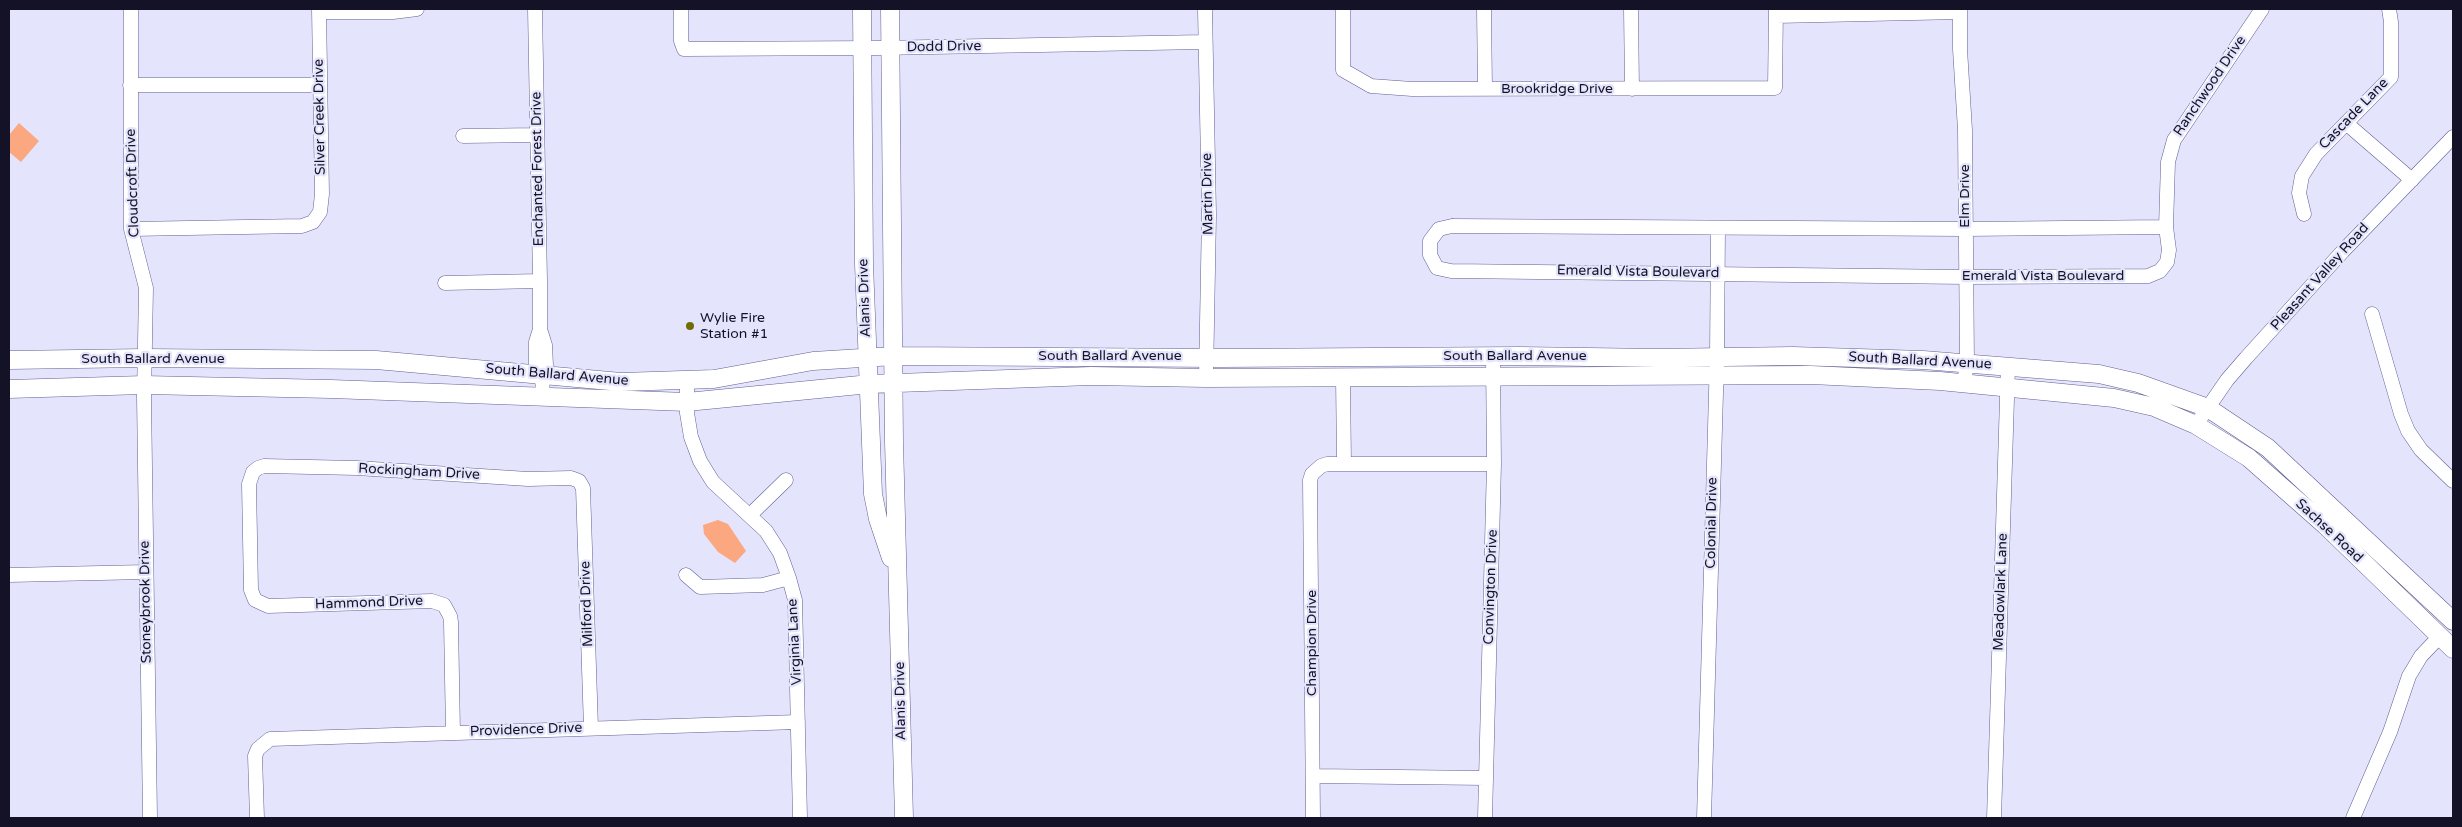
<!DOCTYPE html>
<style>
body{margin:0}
#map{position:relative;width:2462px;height:827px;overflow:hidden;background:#e4e5fd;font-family:"Varela Round",sans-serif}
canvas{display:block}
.frame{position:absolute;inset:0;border:10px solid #131226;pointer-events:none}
</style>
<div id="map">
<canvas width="2462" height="827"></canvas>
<div class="frame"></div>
</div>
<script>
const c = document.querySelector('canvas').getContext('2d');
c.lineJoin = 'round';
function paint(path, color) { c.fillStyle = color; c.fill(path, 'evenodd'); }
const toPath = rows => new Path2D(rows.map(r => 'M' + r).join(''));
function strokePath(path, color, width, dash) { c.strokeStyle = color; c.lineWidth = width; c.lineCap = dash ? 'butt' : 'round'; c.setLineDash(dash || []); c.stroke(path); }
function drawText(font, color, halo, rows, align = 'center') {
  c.font = font + ' "Varela Round",sans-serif'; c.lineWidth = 4.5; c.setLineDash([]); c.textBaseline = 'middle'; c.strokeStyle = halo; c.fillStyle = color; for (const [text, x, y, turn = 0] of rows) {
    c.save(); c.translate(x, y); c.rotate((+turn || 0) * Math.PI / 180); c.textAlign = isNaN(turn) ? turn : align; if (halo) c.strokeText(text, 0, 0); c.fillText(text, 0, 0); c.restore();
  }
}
paint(toPath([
 [19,123,39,141,21,162,9,152,9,135],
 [718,520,728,524,746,551,735,563,718,552,704,534,703,525]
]), '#fba780');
const minor = toPath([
 [131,9,131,229,146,288,144,397,150,818],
 [535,9,540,281,540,329,536,342,536,363,542,373],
 [681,9,681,41,684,49,877,48,1204,42],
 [1205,9,1209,215,1206,378],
 [1343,9,1343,70,1371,86,1412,89,1775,88,1776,9],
 [1484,9,1485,89],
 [1631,9,1632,89],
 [1960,9,1960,49,1965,130,1967,363,1964,384],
 [320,12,393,12,417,9],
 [1776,16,1960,12],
 [130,85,320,85],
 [2346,123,2412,180],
 [463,136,537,135],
 [2304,214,2299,193,2302,176,2316,154,2391,77,2391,22,2389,9],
 [1452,226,1965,229,2166,227,2169,250,2167,262,2160,271,2148,276,1966,277,1451,271,1437,268,1430,255,1430,241,1439,229,1452,226],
 [2166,227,2168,162,2174,140,2262,9],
 [131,229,302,226,313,222,320,212,322,194,319,9],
 [445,283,540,281],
 [2372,314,2401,414,2408,431,2421,450,2453,481],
 [540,329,545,345,546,365,542,373,543,398],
 [1343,377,1344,464],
 [687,380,687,413,691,437,700,461,713,482,766,531,780,553,789,578,795,600,800,818],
 [2196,425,2227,380,2246,358,2343,251,2453,137],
 [750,515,786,480],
 [9,575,146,572],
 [686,575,700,587,763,585,789,578],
 [453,733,451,622,450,616,444,605,432,601,268,606,255,600,251,590,249,484,253,472,258,468,264,466,357,468,528,479,571,478,579,481,583,488,591,728],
 [1313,776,1486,778],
 [257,818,255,756,258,749,270,739,798,722],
 [1313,818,1310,480,1312,474,1321,466,1327,464,1494,464],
 [1485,818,1494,464,1493,356],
 [1704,818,1717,357,1718,228],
 [1994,818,2008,366],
 [2353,818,2390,732,2409,676,2421,656,2440,636]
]);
const major = toPath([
 [862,9,864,264,873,494,878,519,891,558],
 [890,9,894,442,904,818],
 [9,360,145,358,376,360,621,382,714,379,813,361,894,356,1222,358,1520,356,1657,358,1793,356,1923,360,2099,374,2138,383,2208,408,2268,448,2453,621],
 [9,389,144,385,331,389,687,402,870,384,1091,376,1206,378,1811,375,1940,381,2114,398,2154,407,2196,425,2249,458,2325,525,2453,649]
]);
strokePath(minor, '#615f93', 15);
strokePath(major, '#615f93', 19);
strokePath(minor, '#fff', 14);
strokePath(major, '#fff', 18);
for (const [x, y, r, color] of [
 [690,326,5,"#726b06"]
]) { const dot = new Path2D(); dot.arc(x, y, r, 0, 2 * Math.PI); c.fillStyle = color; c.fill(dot); strokePath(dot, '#e4e5fd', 2); }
drawText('14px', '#131226', '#e4e5fd', [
 ["Dodd Drive",944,47,-1],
 ["Ranchwood Drive",2210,86,-56],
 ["Brookridge Drive",1557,89],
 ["Cascade Lane",2354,114,-46],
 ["Silver Creek Drive",320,117,-91],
 ["Enchanted Forest Drive",538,169,-91],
 ["Cloudcroft Drive",133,183,-92],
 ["Martin Drive",1208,194,-91],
 ["Elm Drive",1965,196,-90],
 ["Emerald Vista Boulevard",1638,272,1],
 ["Emerald Vista Boulevard",2043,276],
 ["Pleasant Valley Road",2320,277,-48],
 ["Alanis Drive",865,298,-92],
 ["South Ballard Avenue",1110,356],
 ["South Ballard Avenue",1515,356],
 ["South Ballard Avenue",153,359],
 ["South Ballard Avenue",1920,361,3],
 ["South Ballard Avenue",557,375,5],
 ["Rockingham Drive",419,472,3],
 ["Colonial Drive",1712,523,-89],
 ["Sachse Road",2329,531,43],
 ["Convington Drive",1491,587,-88],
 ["Meadowlark Lane",2001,592,-88],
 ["Stoneybrook Drive",146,602,-91],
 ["Hammond Drive",369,603,-2],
 ["Milford Drive",587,604,-92],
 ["Virginia Lane",795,642,-93],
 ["Champion Drive",1312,643,-90],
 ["Alanis Drive",901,701,-91],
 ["Providence Drive",526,730,-2]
]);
drawText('14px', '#131226', '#e4e5fd', [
 ["Wylie Fire",700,318],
 ["Station #1",700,334]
], 'left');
</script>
